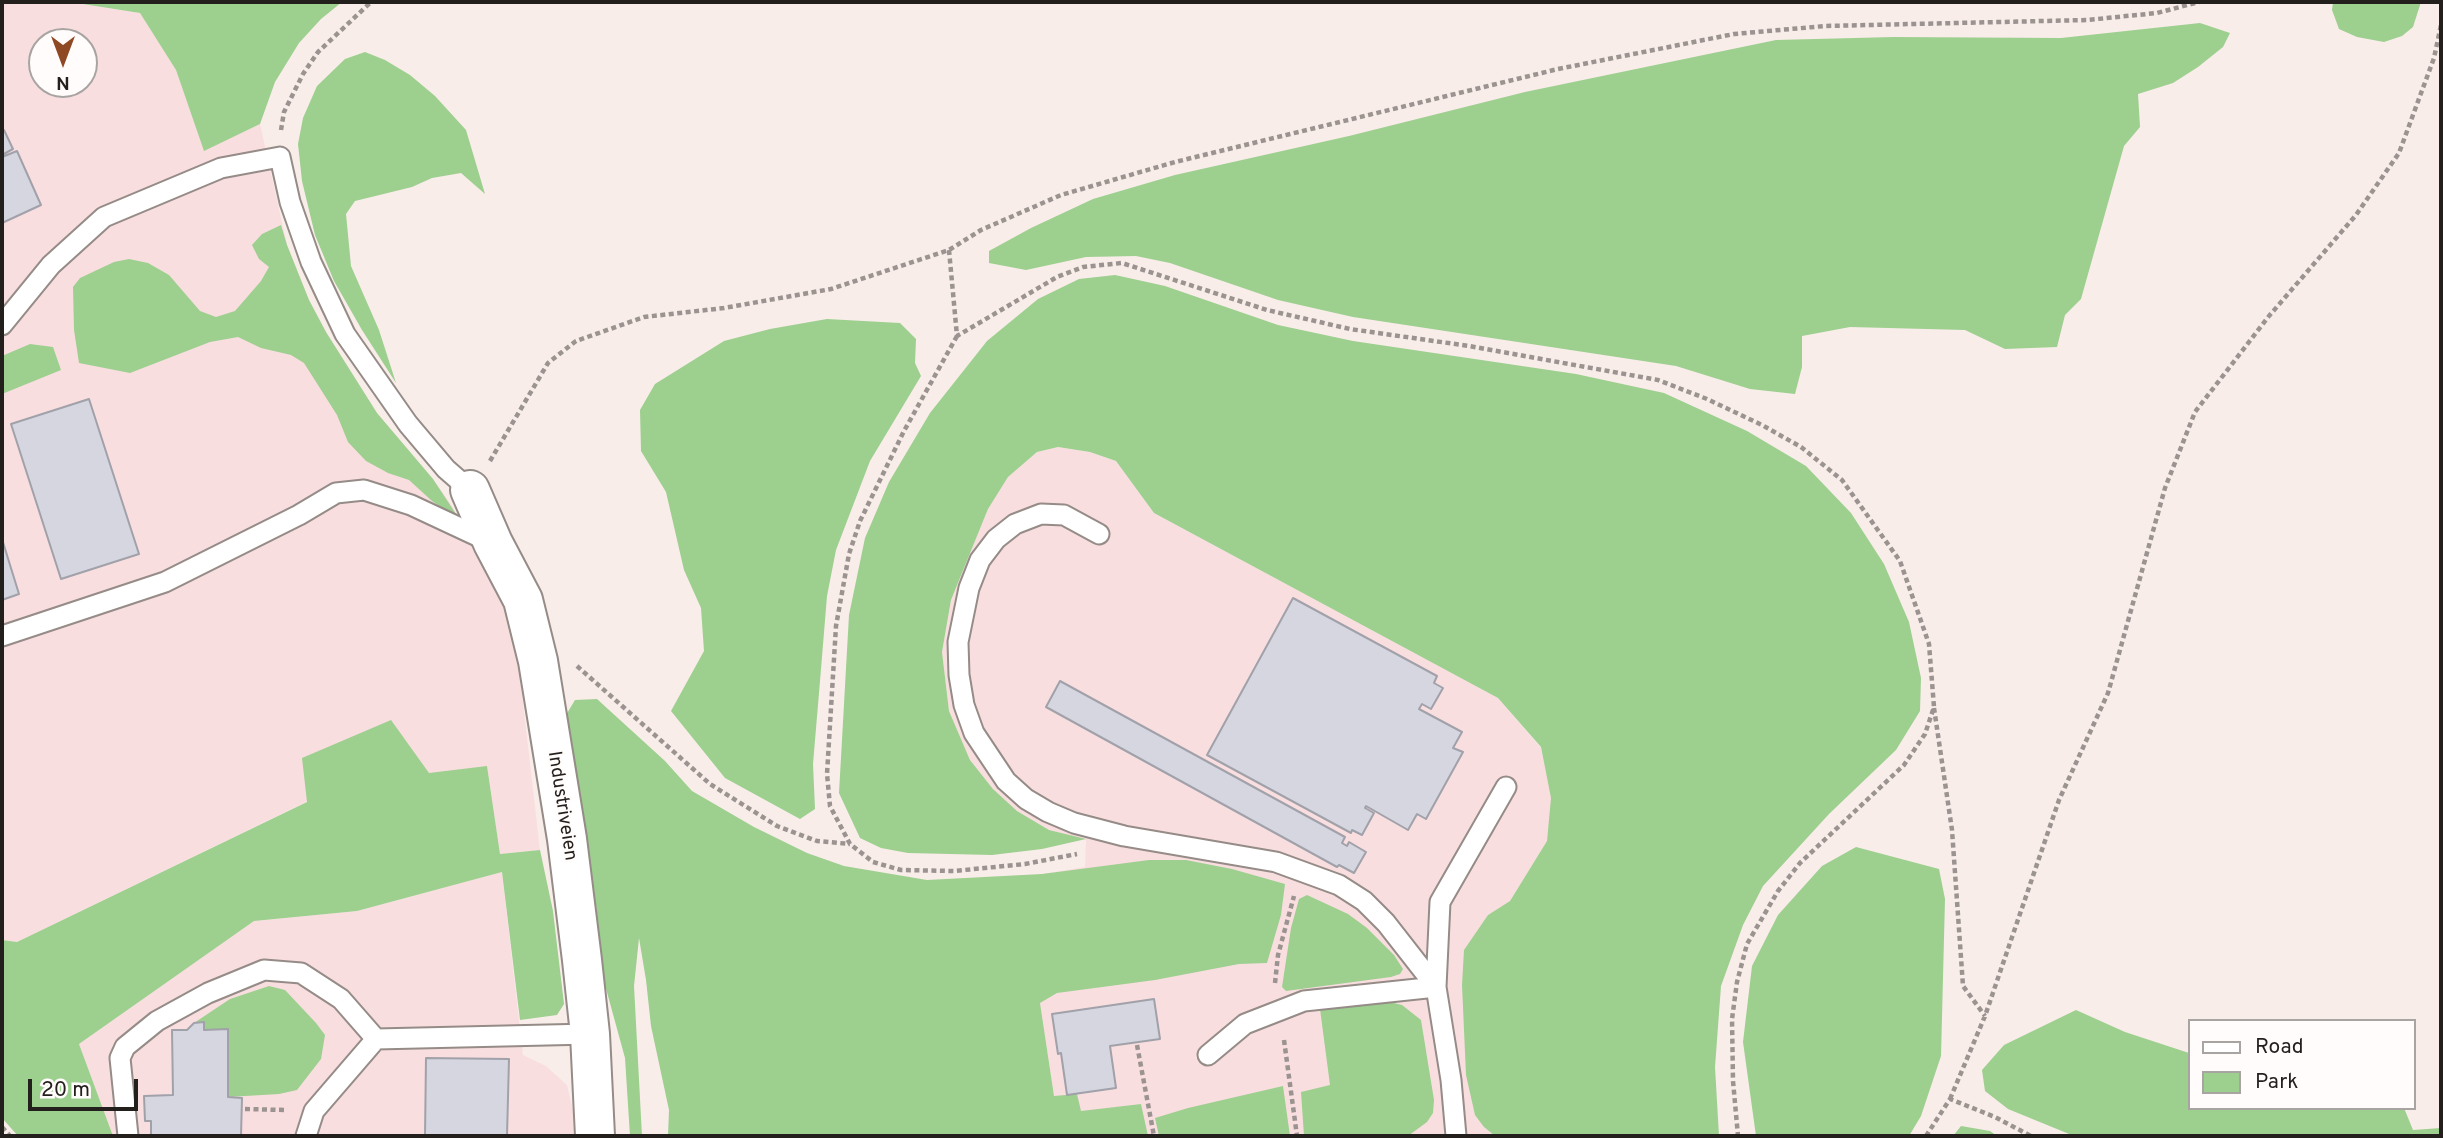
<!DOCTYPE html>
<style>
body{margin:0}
#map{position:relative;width:2443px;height:1138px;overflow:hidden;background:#f8ede9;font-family:Overpass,sans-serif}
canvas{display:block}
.frame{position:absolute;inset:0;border:4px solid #231f1d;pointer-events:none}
.legend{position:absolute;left:2188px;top:1019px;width:228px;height:91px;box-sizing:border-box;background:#fffcfb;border:2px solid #a7a4a2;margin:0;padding:9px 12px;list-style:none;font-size:21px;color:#231f1d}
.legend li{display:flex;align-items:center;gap:14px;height:35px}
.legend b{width:35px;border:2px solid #a7a4a2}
.north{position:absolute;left:28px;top:28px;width:70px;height:70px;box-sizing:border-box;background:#fffcfb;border:2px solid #a7a4a2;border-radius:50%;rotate:180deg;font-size:19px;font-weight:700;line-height:28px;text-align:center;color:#231f1d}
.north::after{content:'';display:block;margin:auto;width:24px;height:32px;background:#8f4824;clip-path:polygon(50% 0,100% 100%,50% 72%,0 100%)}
.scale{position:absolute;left:28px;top:1079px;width:110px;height:32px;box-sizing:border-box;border:4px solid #231f1d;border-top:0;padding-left:9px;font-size:21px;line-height:24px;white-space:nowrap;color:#231f1d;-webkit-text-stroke:5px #fffcfb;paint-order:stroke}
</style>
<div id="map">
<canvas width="2443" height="1138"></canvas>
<div class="frame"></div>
<ul class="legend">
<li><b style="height:9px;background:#fff"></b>Road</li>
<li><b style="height:19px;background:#9dcf8f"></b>Park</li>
</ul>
<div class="north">N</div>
<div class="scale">20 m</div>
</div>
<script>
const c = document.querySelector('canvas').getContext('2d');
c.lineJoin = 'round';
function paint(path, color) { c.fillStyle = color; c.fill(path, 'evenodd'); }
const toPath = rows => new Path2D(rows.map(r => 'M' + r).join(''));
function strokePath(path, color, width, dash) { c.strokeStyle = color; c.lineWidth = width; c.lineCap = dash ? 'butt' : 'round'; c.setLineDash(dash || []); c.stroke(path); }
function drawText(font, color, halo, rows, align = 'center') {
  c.font = font + ' Overpass,sans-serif'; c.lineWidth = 5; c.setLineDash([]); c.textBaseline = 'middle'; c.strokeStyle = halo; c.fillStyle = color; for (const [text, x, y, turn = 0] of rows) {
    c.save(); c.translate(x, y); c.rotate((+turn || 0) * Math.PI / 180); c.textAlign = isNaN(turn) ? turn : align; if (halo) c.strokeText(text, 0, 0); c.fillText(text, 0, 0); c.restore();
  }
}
paint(toPath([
 [70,2,140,13,176,70,204,150,260,124,287,245,309,300,326,332,377,413,433,479,451,504,513,616,540,850,500,854,487,767,308,801,17,942,2,940,2,3],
 [42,42,84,42,84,84,42,84],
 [1057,447,1090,452,1116,461,1154,513,1498,698,1541,748,1552,798,1547,841,1510,901,1488,915,1484,1127,1495,1136,1062,1136,1052,1084,1040,1003,1042,874,1085,867,1086,840,1049,830,1017,811,993,789,970,760,949,711,942,652,951,600,988,509,1008,477,1037,452],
 [502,872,523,1055,546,1066,567,1085,573,1110,574,1136,113,1136,79,1044,254,921,357,911]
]), '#f9dee0');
paint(toPath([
 [70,2,342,2,321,19,299,43,275,82,260,124,204,151,176,70,140,13],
 [2333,2,2421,2,2413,27,2402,36,2384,42,2357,37,2339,29,2332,10],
 [2200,23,2230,33,2223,47,2198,67,2173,83,2138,94,2140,127,2124,146,2081,299,2065,315,2057,347,2005,349,1965,330,1850,327,1802,336,1802,367,1795,394,1750,389,1676,366,1353,317,1278,300,1170,263,1136,256,1086,257,1026,270,989,263,989,251,1031,228,1093,199,1175,175,1349,136,1525,92,1776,40,1894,37,2061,38],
 [365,52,385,60,410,75,435,96,466,130,485,194,461,173,432,178,412,187,355,201,346,214,351,266,379,330,396,383,362,330,334,281,315,235,302,181,298,144,303,118,317,86,345,59],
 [281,225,287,245,309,300,326,332,377,413,433,479,460,520,432,501,409,480,388,473,366,461,348,442,337,415,304,363,291,355,261,348,238,337,210,342,130,373,79,363,74,330,73,287,80,278,114,262,129,259,148,263,169,275,200,311,216,317,235,311,261,281,269,267,259,259,252,245,262,234],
 [1115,275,1165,286,1278,325,1353,341,1576,374,1664,393,1747,431,1806,466,1851,513,1884,564,1909,622,1921,678,1920,711,1896,750,1829,814,1763,886,1743,925,1721,986,1715,1067,1719,1136,1495,1136,1484,1127,1475,1115,1466,1075,1462,985,1464,950,1488,915,1510,901,1547,841,1551,798,1541,747,1498,698,1154,513,1116,461,1090,452,1058,447,1037,452,1008,477,988,509,951,600,942,652,949,711,970,760,993,789,1017,811,1049,830,1086,839,1042,849,992,855,908,853,881,848,860,838,839,793,849,615,865,538,889,482,930,413,987,341,1038,299,1079,279],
 [827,319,900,323,916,339,915,363,921,376,870,461,836,550,827,596,820,681,813,764,815,809,800,819,725,778,671,711,704,651,701,608,684,570,666,492,641,451,640,410,655,384,724,341,770,329],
 [30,344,53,347,61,370,2,394,2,356],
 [597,699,665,761,692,791,754,827,807,853,844,866,927,880,1042,874,1149,860,1186,860,1232,869,1285,884,1281,915,1267,963,1239,964,1155,980,1057,993,1040,1003,1054,1096,1077,1094,1081,1111,1141,1104,1148,1136,668,1136,669,1110,651,1026,646,980,639,938,634,986,642,1136,630,1136,625,1058,602,974,596,905,563,720,575,700],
 [391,720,429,773,487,766,500,854,540,850,553,911,564,1004,557,1015,520,1020,502,872,357,911,254,921,79,1044,113,1136,18,1136,2,1118,2,940,17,942,307,802,302,758],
 [1856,847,1939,869,1945,899,1941,1056,1921,1116,1909,1136,1756,1136,1743,1042,1752,966,1778,915,1822,866],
 [1307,895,1348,914,1367,928,1394,955,1403,969,1400,974,1391,977,1286,991,1282,987,1291,928,1299,899],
 [269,986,285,990,316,1023,325,1035,321,1059,297,1090,279,1094,228,1097,228,1030,204,1030,204,1022,194,1023,230,999],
 [1390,1002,1402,1005,1421,1020,1434,1100,1433,1113,1427,1122,1408,1136,1304,1136,1301,1092,1330,1085,1320,1009],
 [2076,1010,2125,1032,2189,1053,2189,1108,2404,1108,2413,1130,2441,1128,2441,1136,2074,1136,2008,1109,1985,1091,1982,1070,2004,1045],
 [1283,1086,1290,1136,1159,1136,1155,1118,1188,1108],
 [1961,1126,1990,1131,1997,1136,1953,1136]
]), '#9dcf8f');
const building = toPath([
 [4,130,13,149,2,155,2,131,4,130],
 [17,151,41,205,2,223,2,157,17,151],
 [89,399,139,554,61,579,11,424,89,399],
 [2,539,19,594,2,600,2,539],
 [1293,598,1437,676,1434,683,1443,688,1431,709,1422,704,1419,709,1462,732,1453,748,1463,752,1426,819,1417,814,1408,830,1366,806,1365,808,1374,813,1362,835,1352,830,1351,833,1207,755,1293,598],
 [1060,681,1345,837,1342,843,1347,846,1349,842,1366,852,1354,873,1339,865,1337,867,1046,707,1060,681],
 [1154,999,1160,1039,1110,1046,1116,1088,1067,1095,1061,1053,1058,1054,1052,1014,1154,999],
 [204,1022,204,1030,228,1029,228,1097,242,1098,241,1136,151,1136,151,1121,145,1121,144,1096,173,1095,172,1030,187,1030,194,1023,204,1022],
 [426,1058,509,1059,507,1136,425,1136,426,1058]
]);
paint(building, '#d6d6e0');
strokePath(building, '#a1a1aa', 2);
const service = toPath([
 [2,325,51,265,104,217,221,168,280,157,290,202,311,262,345,334,408,424,446,469,470,490],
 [1099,534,1064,515,1041,514,1015,524,996,539,980,560,969,588,958,642,959,675,964,705,974,733,1006,781,1026,799,1048,812,1074,823,1124,836,1276,862,1339,885,1364,901,1386,923,1436,987,1451,1080,1456,1136],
 [2,636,165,582,299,515,336,493,364,490,411,505,488,541],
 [1208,1055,1245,1024,1304,1001,1436,987,1440,902,1506,787],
 [128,1136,120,1058,125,1047,157,1021,208,993,264,970,301,973,341,999,376,1039],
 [306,1136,314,1111,376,1039,590,1034]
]);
const minor = toPath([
 [470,490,493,543,523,600,538,661,567,839,582,960,590,1034,595,1136]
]);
strokePath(service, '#958b87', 23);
strokePath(minor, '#958b87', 42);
strokePath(toPath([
 [281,130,284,112,303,74,318,52,371,2],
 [949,250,957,336,1057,277,1083,267,1122,263,1267,310,1350,329,1469,346,1658,380,1707,399,1762,425,1801,447,1842,480,1900,561,1929,644,1934,707,1925,734,1904,765,1800,863,1778,891,1747,944,1737,982,1732,1019,1733,1081,1738,1136],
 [957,336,904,431,860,521,849,554,836,626,827,774,830,806,850,844,873,862,901,870,954,871,1025,864,1077,854],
 [490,461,548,363,576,341,644,317,724,308,831,289,949,250,981,230,1061,195,1175,162,1558,69,1734,34,1825,26,2087,20,2157,13,2199,2],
 [577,666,710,784,777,826,817,841,850,844],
 [1934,708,1952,830,1963,986,1985,1016],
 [1275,983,1278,955,1294,896],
 [1284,1040,1297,1136],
 [1137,1045,1154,1136],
 [1950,1099,1985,1016,2059,800,2108,693,2165,488,2195,412,2269,316,2356,215,2399,153,2434,58,2441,25],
 [245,1109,285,1110],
 [2,1127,10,1136],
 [1926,1136,1950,1099,1995,1117,2031,1136]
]), '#9b9390', 4.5, [5, 3.5]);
strokePath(service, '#fff', 19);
strokePath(minor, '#fff', 38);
drawText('19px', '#231f1d', '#fffcfb', [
 ["Industriveien",561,806,81]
]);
</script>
